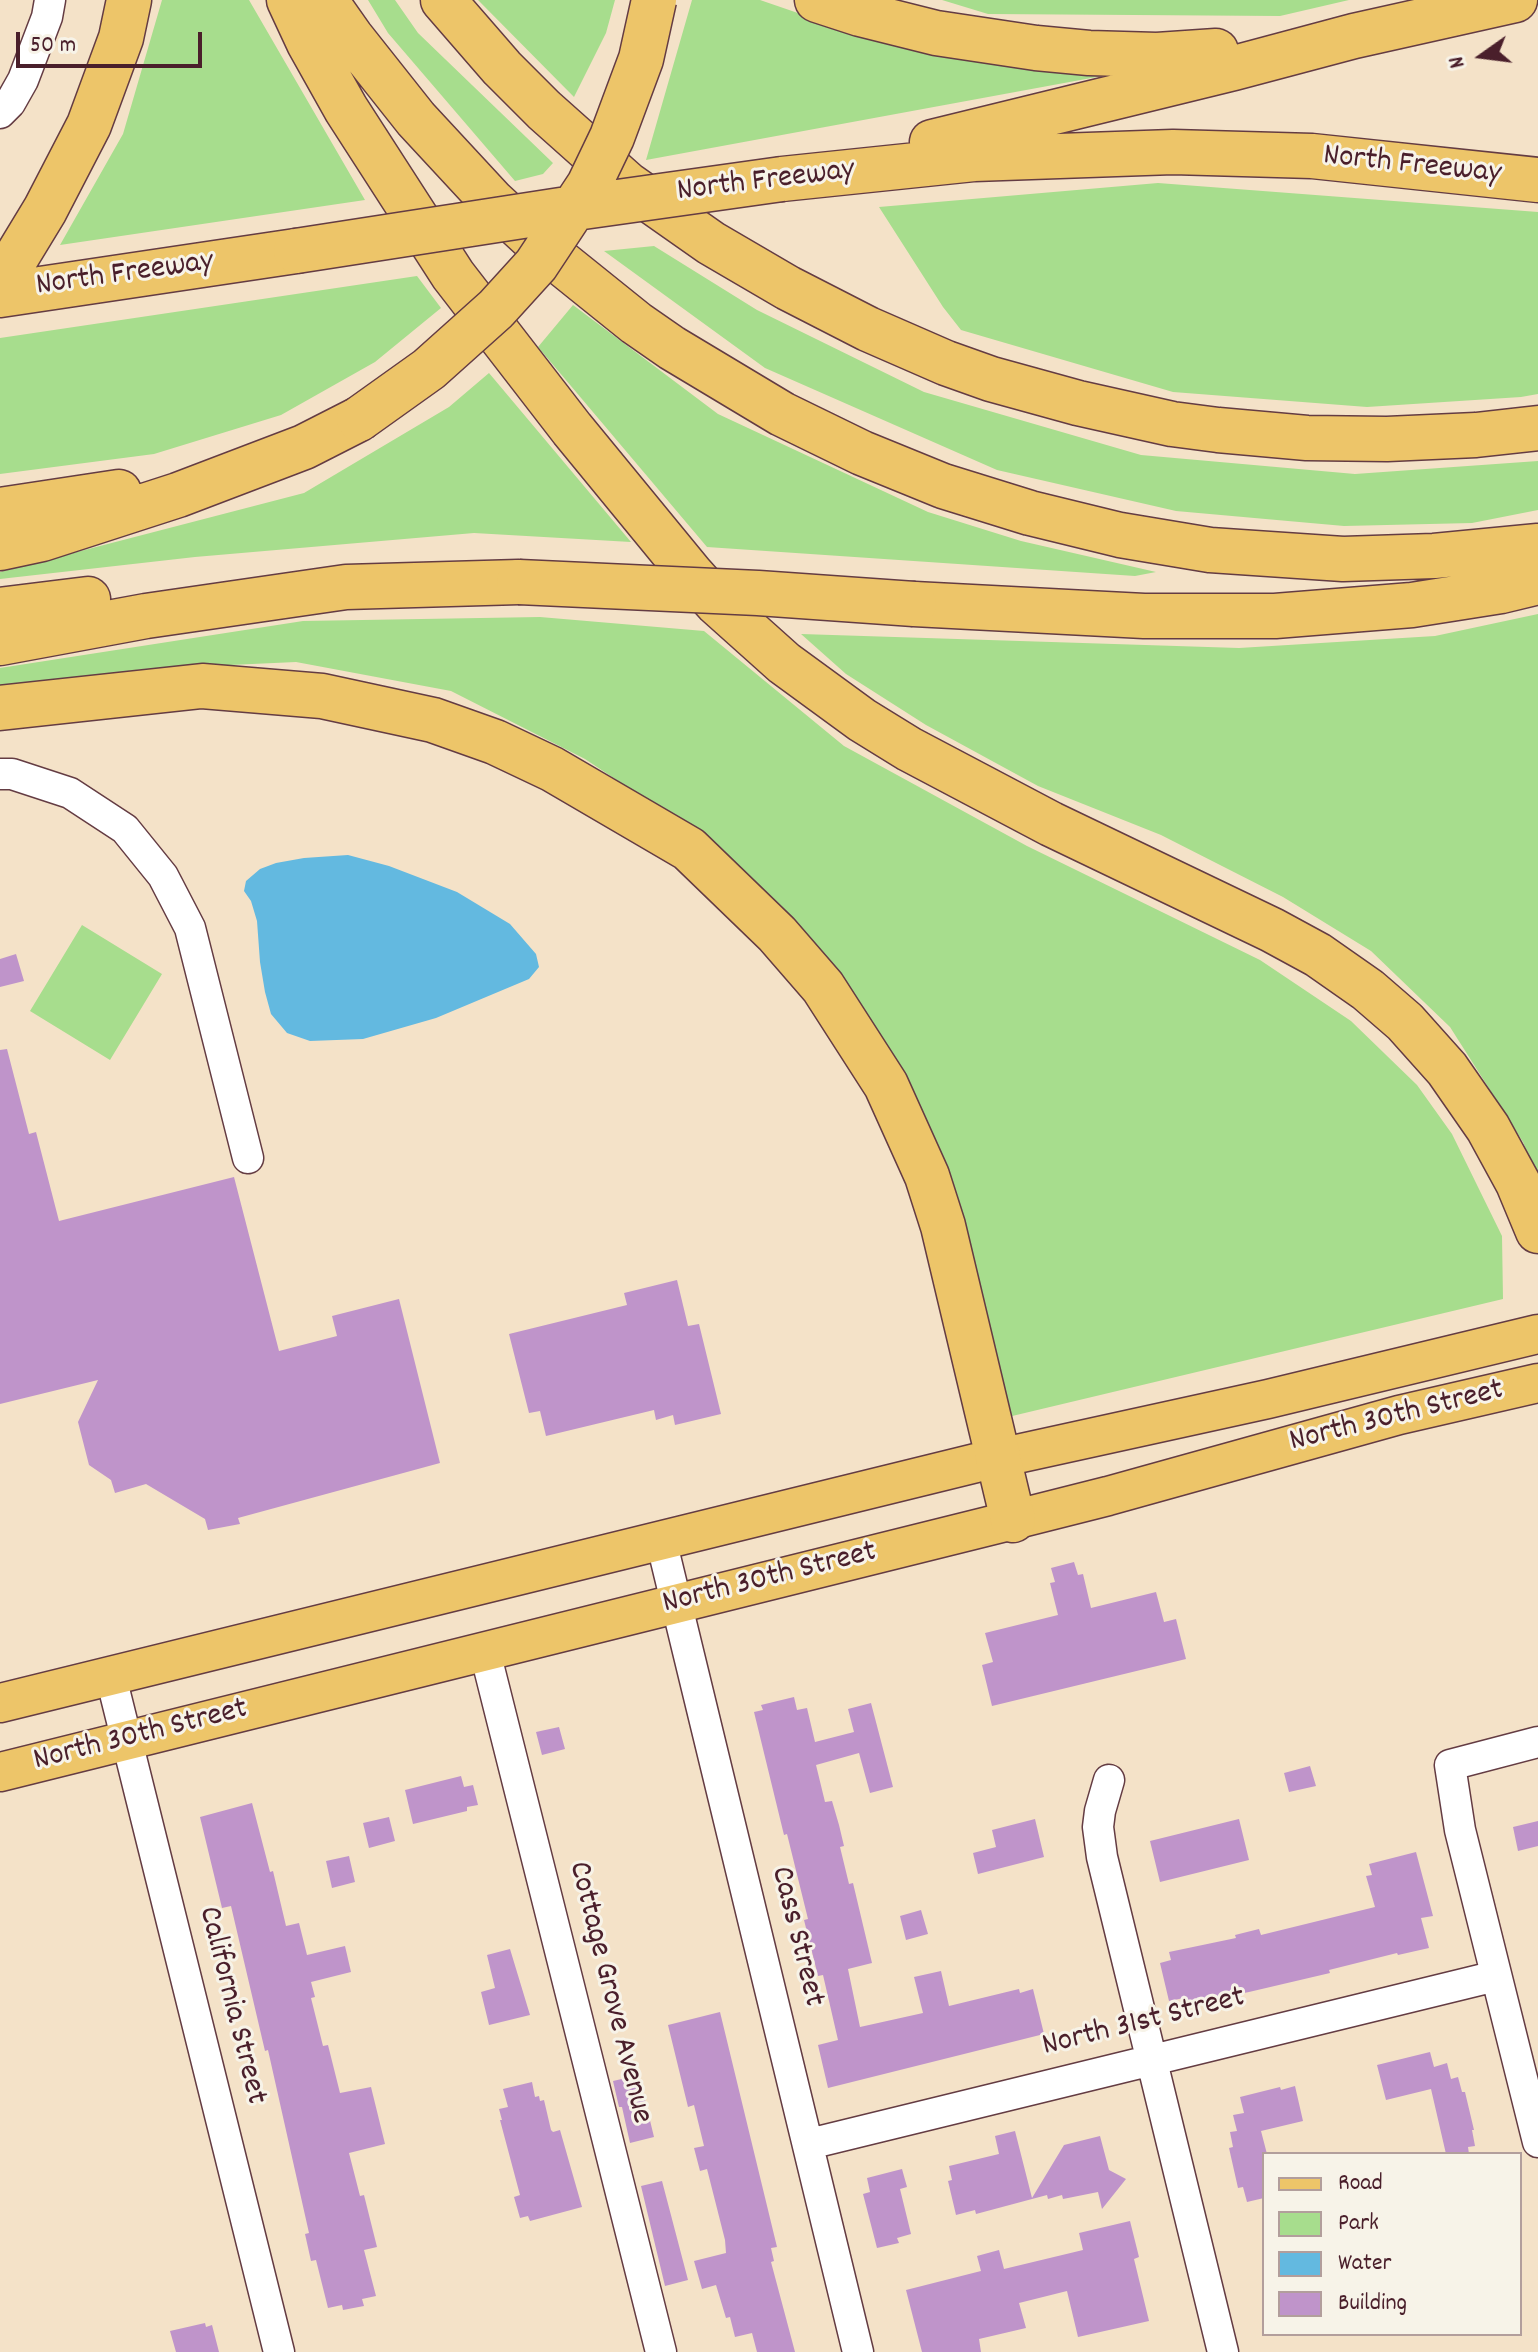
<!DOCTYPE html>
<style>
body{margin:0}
#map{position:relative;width:1538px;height:2352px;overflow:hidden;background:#f4e2c8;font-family:Dekko,sans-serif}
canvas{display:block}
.legend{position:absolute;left:1262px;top:2152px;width:260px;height:184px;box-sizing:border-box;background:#f7f3e8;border:2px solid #b29e9c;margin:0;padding:10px 14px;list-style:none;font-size:24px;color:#4a1f2b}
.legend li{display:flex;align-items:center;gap:16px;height:40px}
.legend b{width:40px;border:2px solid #b29e9c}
.north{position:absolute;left:1442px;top:16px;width:80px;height:80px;-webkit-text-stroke:6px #f7f3e8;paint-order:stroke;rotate:256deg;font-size:22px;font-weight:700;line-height:32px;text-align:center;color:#4a1f2b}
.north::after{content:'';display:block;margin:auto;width:28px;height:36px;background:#4a1f2b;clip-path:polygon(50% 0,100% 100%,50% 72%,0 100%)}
.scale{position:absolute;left:16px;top:32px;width:186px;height:36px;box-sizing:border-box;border:4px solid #4a1f2b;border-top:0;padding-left:10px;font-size:24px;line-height:28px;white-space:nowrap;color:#4a1f2b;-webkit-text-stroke:6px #f7f3e8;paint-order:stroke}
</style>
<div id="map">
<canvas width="1538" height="2352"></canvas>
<ul class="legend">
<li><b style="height:10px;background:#edc569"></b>Road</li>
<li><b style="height:22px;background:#a7dd8d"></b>Park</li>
<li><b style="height:22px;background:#63b9e0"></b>Water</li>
<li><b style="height:22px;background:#bf94ca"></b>Building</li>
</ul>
<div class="north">N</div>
<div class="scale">50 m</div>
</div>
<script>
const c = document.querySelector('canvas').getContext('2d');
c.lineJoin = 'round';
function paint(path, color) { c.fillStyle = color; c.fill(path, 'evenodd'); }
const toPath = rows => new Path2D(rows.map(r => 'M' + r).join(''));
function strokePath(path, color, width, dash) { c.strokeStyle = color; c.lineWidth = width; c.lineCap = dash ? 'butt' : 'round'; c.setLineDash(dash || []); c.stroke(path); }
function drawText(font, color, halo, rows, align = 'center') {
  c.font = font + ' Dekko,sans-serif'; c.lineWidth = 6; c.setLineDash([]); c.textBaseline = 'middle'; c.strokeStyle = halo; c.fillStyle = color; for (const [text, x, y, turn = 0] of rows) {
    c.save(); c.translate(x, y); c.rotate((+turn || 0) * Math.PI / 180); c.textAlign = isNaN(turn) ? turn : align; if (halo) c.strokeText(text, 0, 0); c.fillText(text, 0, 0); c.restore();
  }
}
paint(toPath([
 [162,0,249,0,365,200,60,245,123,134],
 [368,0,395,0,418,33,553,163,543,174,515,181,388,33],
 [478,0,615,0,606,33,574,97],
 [692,0,760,0,894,46,1113,74,646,160],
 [942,0,1349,0,1280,16,988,14],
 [1158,183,1538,212,1538,394,1521,397,1367,407,1173,392,961,330,943,307,879,207],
 [654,246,757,310,924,392,1141,455,1355,474,1538,461,1538,510,1472,523,1344,526,1176,511,997,470,765,368,604,251],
 [417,276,441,308,375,362,281,415,154,454,0,474,0,338],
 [573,305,718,414,928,512,1021,541,1156,572,1135,576,707,547,538,347],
 [489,373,631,542,474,533,195,557,0,579,0,572,304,493,449,407],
 [1538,614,1538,1179,1523,1142,1450,1027,1371,951,1283,897,1161,835,1038,786,926,725,846,674,801,634,1239,648,1435,636],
 [540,617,704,631,844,746,1027,846,1260,960,1351,1021,1417,1085,1452,1134,1502,1236,1503,1299,1008,1417,929,1138,698,834,585,759,451,691,296,662,143,669,0,689,0,668,303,621],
 [82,925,162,974,110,1060,30,1011]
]), '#a7dd8d');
paint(toPath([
 [348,855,389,866,457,892,510,924,536,954,539,967,529,979,436,1018,363,1039,310,1041,287,1033,271,1014,265,992,260,962,257,921,251,901,244,891,246,881,260,869,276,863,304,858]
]), '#63b9e0');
paint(toPath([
 [16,954,24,981,0,987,0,959],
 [7,1049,29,1134,36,1132,59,1221,234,1177,279,1351,337,1336,332,1316,399,1299,440,1463,238,1518,240,1524,208,1530,205,1519,146,1484,115,1493,111,1480,89,1465,78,1422,98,1380,0,1404,0,1050],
 [677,1280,688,1326,699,1324,721,1414,675,1425,673,1415,656,1420,654,1410,546,1436,540,1411,529,1413,509,1334,627,1305,624,1293],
 [1074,1562,1078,1575,1083,1574,1091,1608,1156,1592,1164,1622,1176,1619,1186,1659,992,1706,982,1665,993,1662,985,1633,1058,1615,1050,1583,1055,1582,1051,1568],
 [794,1697,797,1710,807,1708,815,1742,854,1732,848,1709,871,1703,893,1787,870,1793,859,1753,816,1765,825,1802,832,1801,839,1825,844,1846,840,1847,849,1884,853,1883,872,1963,848,1969,860,2027,923,2013,914,1977,941,1971,949,2006,1019,1989,1020,1993,1033,1989,1044,2034,828,2088,818,2045,838,2040,823,1975,818,1976,804,1920,808,1919,787,1834,784,1835,754,1712,763,1710,761,1705],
 [559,1727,565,1749,542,1755,536,1732],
 [1310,1766,1316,1786,1289,1792,1284,1773],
 [461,1776,464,1787,473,1785,478,1805,467,1807,467,1811,413,1824,405,1790],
 [252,1803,270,1872,273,1871,286,1926,299,1923,307,1955,345,1946,351,1972,311,1982,315,1997,311,1998,323,2046,328,2045,340,2093,371,2087,385,2144,349,2153,360,2196,364,2195,377,2247,364,2250,376,2296,362,2299,364,2306,343,2310,342,2305,328,2308,316,2260,311,2261,305,2234,309,2233,268,2050,265,2051,231,1906,222,1908,200,1817],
 [389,1817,395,1841,369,1848,363,1823],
 [1035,1819,1044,1857,978,1874,973,1853,996,1847,992,1830],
 [1239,1819,1249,1860,1160,1882,1150,1841],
 [1538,1821,1538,1846,1518,1851,1513,1827],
 [1416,1852,1433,1916,1421,1918,1429,1948,1398,1955,1397,1953,1329,1970,1330,1973,1249,1992,1185,2005,1184,1998,1169,2001,1160,1963,1171,1960,1169,1952,1236,1938,1235,1935,1259,1929,1261,1935,1375,1907,1366,1876,1372,1875,1369,1864],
 [349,1856,355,1882,332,1888,326,1861],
 [921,1910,928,1934,906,1940,900,1916],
 [510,1949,530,2015,489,2025,481,1992,495,1988,487,1955],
 [720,2012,777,2247,771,2248,774,2261,771,2262,795,2352,757,2352,752,2333,735,2337,730,2317,726,2318,716,2285,702,2289,694,2261,726,2253,725,2240,707,2169,700,2171,694,2148,704,2146,694,2105,688,2107,668,2025],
 [1430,2052,1434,2067,1447,2063,1451,2079,1458,2077,1462,2092,1465,2092,1474,2130,1472,2130,1475,2146,1468,2147,1469,2154,1446,2154,1431,2089,1386,2100,1377,2065],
 [639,2075,654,2137,630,2143,622,2107,619,2107,613,2081],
 [532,2082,535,2097,539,2096,540,2101,544,2100,551,2130,553,2132,560,2130,582,2207,530,2221,528,2216,520,2218,514,2197,520,2195,500,2120,502,2120,499,2109,508,2107,503,2089],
 [1295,2086,1303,2121,1261,2131,1267,2154,1264,2154,1264,2198,1247,2202,1243,2187,1238,2188,1229,2148,1233,2147,1230,2132,1237,2131,1233,2115,1244,2113,1240,2097,1280,2087,1281,2090],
 [1015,2131,1032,2198,1064,2145,1100,2136,1109,2170,1126,2179,1102,2209,1098,2192,1063,2199,1062,2195,1048,2199,1047,2195,976,2214,975,2210,956,2215,948,2181,952,2180,949,2166,999,2154,995,2136],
 [902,2169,907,2187,900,2189,911,2234,897,2238,899,2243,877,2248,863,2194,870,2192,867,2178],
 [662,2181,688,2280,665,2286,641,2186],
 [1130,2221,1139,2257,1134,2259,1149,2321,1078,2337,1067,2291,1019,2303,1026,2328,979,2339,981,2352,922,2352,906,2290,981,2271,977,2256,999,2250,1004,2269,1083,2250,1079,2233],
 [205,2323,206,2327,212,2325,219,2352,176,2352,170,2331]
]), '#bf94ca');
const minor = toPath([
 [0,113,10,103,23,80,47,17,50,0],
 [0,774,12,774,70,793,125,829,163,876,190,928,248,1158],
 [661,1540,858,2352],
 [485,1652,661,2352],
 [111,1677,279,2352],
 [1538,1742,1450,1765,1460,1830,1538,2142],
 [1109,1780,1100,1811,1098,1827,1102,1857,1223,2352],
 [809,2144,1496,1976]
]);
const major = toPath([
 [0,1703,976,1463,1268,1399,1538,1334],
 [0,1772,1013,1520,1108,1496,1399,1415,1538,1383]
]);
const highway = toPath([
 [289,0,309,43,346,109,453,275,572,429,691,574,717,603,784,663,862,720,909,749,1051,824,1272,930,1318,955,1368,990,1405,1022,1447,1069,1488,1128,1518,1183,1538,1231],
 [325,0,351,37,416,119,492,201,544,249,636,323,672,348,782,414,862,453,943,486,1030,513,1120,535,1210,550,1343,559,1434,556,1538,546],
 [443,0,502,68,544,110,627,184,711,243,788,288,868,329,946,363,991,379,1078,403,1172,424,1218,430,1307,438,1387,439,1476,435,1538,428],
 [817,0,860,14,936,33,1036,48,1089,53,1157,55,1216,51],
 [932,142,1234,68,1354,36,1515,0],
 [782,179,974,159,1173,152,1312,156,1538,180],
 [0,284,45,210,89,125,121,38,129,0],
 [0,295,296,251],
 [0,510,119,492],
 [0,548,42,539,178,495,304,447,359,419],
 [914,604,1144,616,1275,616,1412,605,1501,591,1538,582],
 [0,610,88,599],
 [0,643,146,616,346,587,519,582],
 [0,708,202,686,322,696,433,720,495,742,552,769,689,849,777,934,823,987,886,1085,927,1176,943,1226,1013,1520]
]);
strokePath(minor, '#643c43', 33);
strokePath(major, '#643c43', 41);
strokePath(highway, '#643c43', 47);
strokePath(minor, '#fff', 30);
strokePath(major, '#edc569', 38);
strokePath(highway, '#edc569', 44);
const highwayBridge = toPath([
 [296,251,561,210,782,179],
 [359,419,429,369,496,309,536,265,589,185,612,137,641,59,654,0],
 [519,582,758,593,914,604]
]);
strokePath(highwayBridge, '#643c43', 47, []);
strokePath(highwayBridge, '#edc569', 44);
drawText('32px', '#4a1f2b', '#f7f3e8', [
 ["North Freeway",1412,167,6],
 ["North Freeway",766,183,-7],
 ["North Freeway",125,276,-8],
 ["North 30th Street",1397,1418,-14],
 ["North 30th Street",770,1580,-14],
 ["North 30th Street",141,1737,-14],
 ["Cass Street",795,1937,76],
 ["Cottage Grove Avenue",608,1993,76],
 ["California Street",230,2006,76],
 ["North 31st Street",1144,2024,-14]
]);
</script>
